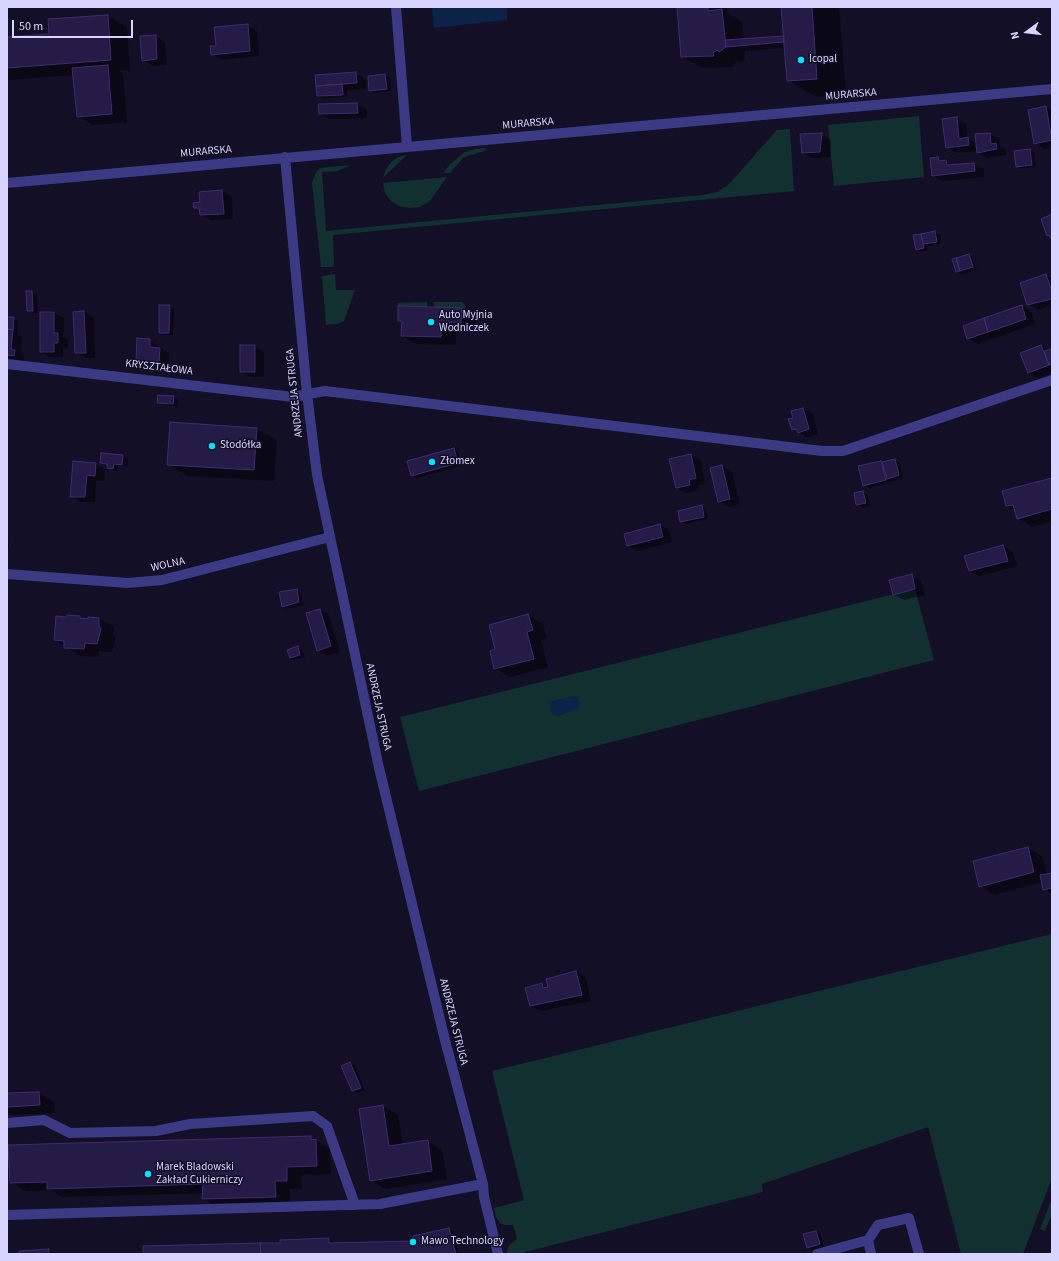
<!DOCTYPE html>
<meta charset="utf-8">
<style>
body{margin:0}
#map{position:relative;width:1059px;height:1261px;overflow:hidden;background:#130f26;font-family:"Source Sans 3",sans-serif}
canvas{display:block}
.frame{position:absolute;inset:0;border:8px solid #d9d4ff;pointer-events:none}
.north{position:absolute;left:1007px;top:12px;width:40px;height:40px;-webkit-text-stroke:3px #130f26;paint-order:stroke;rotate:255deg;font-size:11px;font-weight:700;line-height:16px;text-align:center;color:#d9d4ff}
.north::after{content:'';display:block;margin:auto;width:14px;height:18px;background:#d9d4ff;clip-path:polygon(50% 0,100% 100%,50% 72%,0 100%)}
.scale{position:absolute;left:12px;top:20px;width:121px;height:18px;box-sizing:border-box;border:2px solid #d9d4ff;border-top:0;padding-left:5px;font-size:12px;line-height:14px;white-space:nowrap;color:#d9d4ff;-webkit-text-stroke:3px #130f26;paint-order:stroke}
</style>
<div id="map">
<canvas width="1059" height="1261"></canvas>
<div class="frame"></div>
<div class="north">N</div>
<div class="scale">50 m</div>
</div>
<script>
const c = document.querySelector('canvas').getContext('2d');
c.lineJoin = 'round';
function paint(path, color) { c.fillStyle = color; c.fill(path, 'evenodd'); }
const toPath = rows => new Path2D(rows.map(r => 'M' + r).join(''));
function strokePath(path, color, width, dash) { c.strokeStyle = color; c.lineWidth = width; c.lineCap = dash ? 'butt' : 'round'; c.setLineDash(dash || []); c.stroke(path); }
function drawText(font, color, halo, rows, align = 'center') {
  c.font = font + ' "Source Sans 3",sans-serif'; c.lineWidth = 3; c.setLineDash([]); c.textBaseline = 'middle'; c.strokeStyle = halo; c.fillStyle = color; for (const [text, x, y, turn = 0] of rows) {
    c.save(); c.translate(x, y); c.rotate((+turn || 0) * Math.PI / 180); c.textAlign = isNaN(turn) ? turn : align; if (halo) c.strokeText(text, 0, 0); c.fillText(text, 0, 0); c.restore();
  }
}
paint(toPath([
 [919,116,924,177,834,186,828,125],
 [790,129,794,191,333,235,334,267,321,267,312,183,316,172,320,168,351,165,338,171,322,172,326,231,702,195,717,192,728,185,777,130],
 [486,148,485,151,464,157,450,173,443,173,450,164,465,152,475,149],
 [407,155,383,178,386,169,391,162,398,157],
 [447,177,430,201,420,207,409,208,399,206,391,201,385,193,383,183],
 [335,274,336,290,355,290,344,321,337,324,326,325,322,276],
 [427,302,427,307,398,306,398,303],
 [434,302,462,302,466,306,465,309,462,311,461,308,434,307],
 [915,589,934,660,419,791,400,717],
 [1052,934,1052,1178,1023,1254,961,1254,928,1127,762,1184,763,1192,525,1252,525,1254,506,1254,509,1245,517,1239,513,1225,504,1225,500,1223,496,1217,494,1208,524,1200,492,1071],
 [1052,1198,1052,1213,1045,1231,1040,1229]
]), '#12302f');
paint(toPath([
 [432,7,507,7,507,20,434,28],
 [575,696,578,698,580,707,559,716,552,714,549,702]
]), '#0c2248');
paint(toPath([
 [678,7,727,7,727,13,742,22,744,40,783,37,782,7,839,7,846,95,817,97,788,80,786,48,745,51,745,59,740,63,737,61,733,64,733,67,702,68,682,57],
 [107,16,127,27,130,70,118,71,123,74,127,122,93,125,78,116,74,75,7,80,7,38,50,35],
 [247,25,257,31,259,56,222,60,212,54,217,47],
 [155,36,165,42,167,65,153,66,143,60],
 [356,74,366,79,366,89,347,90,347,97,322,98,318,96],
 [385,75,390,78,391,91,375,93,370,90],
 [357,104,367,110,367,118,329,119,320,113],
 [1046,107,1052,111,1052,147,1045,149,1035,143],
 [957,118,966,124,968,139,977,144,976,135,990,134,1000,140,1000,147,1006,150,1006,155,987,158,978,151,957,153,947,147],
 [821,134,831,140,830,157,813,158,803,153],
 [1030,150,1034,152,1036,167,1021,169,1017,166],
 [938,159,953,165,974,164,984,169,984,177,943,181,933,175],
 [222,191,232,197,233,219,211,220,201,215,201,211,195,208],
 [935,232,940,235,941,244,927,246,928,251,921,252,916,249],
 [968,255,973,258,977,270,975,270,971,257,969,257,973,271,961,274,957,272],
 [1045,275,1052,279,1052,308,1048,306,1038,310,1028,304],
 [27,292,37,295,38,313,32,313,28,311],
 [169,306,174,309,173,335,164,335,160,332],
 [1022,306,1031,312,1035,324,978,344,968,338],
 [461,309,476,317,476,331,456,330,456,345,417,344,402,336,403,322,399,320],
 [84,312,94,318,95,358,86,358,76,353],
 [54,313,64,318,63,337,68,339,68,348,63,348,63,357,50,357,41,352],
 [7,318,18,321,17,334,22,337,21,354,24,356,24,361,7,358],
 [150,340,169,354,169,367,147,366,137,361],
 [254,346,264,352,264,377,251,377,241,372],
 [1041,346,1049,351,1052,350,1052,373,1038,378,1029,373,1021,354],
 [174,397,178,400,178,406,163,405,159,403],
 [803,409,813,414,818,434,808,438,792,429,794,419],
 [257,429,277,440,274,481,188,476,168,464],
 [454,449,458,452,462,466,417,478,412,476],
 [102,454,123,456,128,459,127,467,118,466,117,471,113,470,108,468,108,465,101,462],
 [691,455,701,461,705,484,698,485,699,490,686,493,676,487],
 [894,460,899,462,903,478,869,488,864,485,860,467],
 [95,464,105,469,104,481,96,481,95,502,81,502,71,496],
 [722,466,732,472,740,504,729,507,719,501],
 [1052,479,1052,521,1032,527,1017,518,1016,511,1007,506],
 [862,492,867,494,870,505,862,507,857,504],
 [701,507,706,509,708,519,686,524,681,521],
 [659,525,669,530,672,542,638,551,628,546],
 [7,542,9,543,9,548,7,548],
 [1003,546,1013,552,1017,566,979,576,969,570],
 [911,575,921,581,925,595,904,600,894,595],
 [296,590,301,593,303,605,287,609,283,606],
 [320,610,329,615,340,652,327,656,317,650],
 [528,615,543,624,547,638,541,640,548,667,510,677,495,669,496,650],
 [68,616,80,617,85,620,99,619,114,627,113,635,116,638,112,652,99,651,99,657,80,656,55,640],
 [298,647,302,650,305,657,295,660,290,658],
 [1028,848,1043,857,1047,875,1052,874,1052,894,1044,889,1042,882,995,895,980,886],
 [576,972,586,978,591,1001,541,1011,531,1006,542,985,550,989],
 [350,1063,355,1066,365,1090,357,1093,352,1090],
 [39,1093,54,1102,55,1113,7,1115,7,1094],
 [383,1106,398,1115,403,1145,427,1141,442,1150,447,1179,386,1189,371,1180],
 [311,1137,330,1149,331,1174,301,1175,302,1189,290,1189,290,1205,218,1207,203,1198,203,1193,63,1197,51,1190,26,1191,11,1182],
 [449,1229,453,1231,459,1254,144,1254,328,1239,333,1242,333,1244,416,1242],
 [816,1232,821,1234,824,1247,813,1250,808,1247],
 [49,1250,55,1254,17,1254,20,1254]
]), '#0007');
const building = toPath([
 [677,7,708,7,708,11,722,9,726,47,719,52,717,50,713,53,714,56,681,57,677,7],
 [781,7,812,7,817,79,787,81,781,7],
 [108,15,111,60,7,68,7,37,49,34,48,19,108,15],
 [248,24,250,51,211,55,210,46,216,46,214,27,248,24],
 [156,35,157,59,142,61,140,36,156,35],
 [784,36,784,42,726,47,725,40,784,36],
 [108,65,112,114,77,117,72,68,108,65],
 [356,72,357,83,316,86,315,75,356,72],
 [385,74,387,89,369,91,368,76,385,74],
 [342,84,343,95,317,96,316,86,342,84],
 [357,103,358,113,319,114,318,104,357,103],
 [1046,106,1052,140,1034,144,1028,110,1046,106],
 [957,117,959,139,968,137,969,145,946,148,942,119,957,117],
 [822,133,820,152,802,153,800,134,822,133],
 [990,133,991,144,996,143,997,149,977,153,975,134,990,133],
 [1030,149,1032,165,1016,167,1014,151,1030,149],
 [938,157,939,161,946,160,947,165,974,163,975,171,932,176,930,158,938,157],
 [222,190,224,214,200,215,199,208,194,208,193,203,200,202,199,192,222,190],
 [1052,214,1052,240,1049,235,1047,236,1041,219,1052,214],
 [935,231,937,242,923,244,921,234,935,231],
 [921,234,924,248,916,250,913,235,921,234],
 [969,254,973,267,960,271,956,258,969,254],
 [956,258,960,271,956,272,952,259,956,258],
 [1046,274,1052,292,1052,299,1027,305,1020,283,1046,274],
 [26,291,32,291,33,311,27,311,26,291],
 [159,305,170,305,169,333,159,333,159,305],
 [1022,305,1026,319,988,332,984,318,1022,305],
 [398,306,462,308,461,323,441,322,441,337,401,336,402,321,398,321,398,306],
 [84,311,86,353,75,353,73,312,84,311],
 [40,312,54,312,54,333,58,333,58,343,54,343,54,352,40,352,40,312],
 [7,317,14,317,13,330,7,329,7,317],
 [984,318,988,332,967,339,963,326,984,318],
 [7,329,13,330,11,349,15,350,14,356,7,355,7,329],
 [137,338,150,339,150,347,160,348,159,362,136,361,137,338],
 [240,345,255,345,255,372,240,372,240,345],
 [1041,345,1049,365,1028,373,1020,353,1041,345],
 [1052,349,1052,364,1049,365,1044,351,1052,349],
 [158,395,174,396,173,404,157,403,158,395],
 [803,408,809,429,798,433,796,429,792,430,788,419,793,418,791,411,803,408],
 [170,422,257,428,254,470,167,465,170,422],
 [454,448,458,463,411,476,407,461,454,448],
 [101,453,123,455,122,465,114,464,113,469,107,468,107,464,100,463,101,453],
 [691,454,696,478,689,480,690,485,676,488,669,459,691,454],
 [895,459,899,475,887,479,882,462,895,459],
 [73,461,96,463,95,476,87,475,85,497,70,497,73,461],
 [881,461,886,480,863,486,858,466,881,461],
 [722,465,730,499,718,502,710,468,722,465],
 [1052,478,1052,509,1017,519,1013,505,1006,506,1002,491,1052,478],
 [863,491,866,503,856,505,854,493,863,491],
 [702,505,704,517,680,522,678,511,702,505],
 [660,524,663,537,627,546,624,534,660,524],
 [1003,545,1008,561,969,571,964,556,1003,545],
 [912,574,915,589,893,595,889,580,912,574],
 [297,589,299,602,282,607,279,592,297,589],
 [320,609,331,646,317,651,306,613,320,609],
 [528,614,533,630,527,632,534,659,494,669,490,651,495,649,489,625,528,614],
 [67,615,80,616,80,618,88,619,88,617,99,618,99,626,101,629,97,644,85,643,84,649,64,648,64,641,54,640,56,616,66,617,67,615],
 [298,646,300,655,290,658,287,650,298,646],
 [1028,847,1034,872,979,887,973,861,1028,847],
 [1052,873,1052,888,1043,890,1040,875,1052,873],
 [576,971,582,995,530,1006,525,988,542,983,543,988,548,987,546,979,576,971],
 [350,1062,361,1088,352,1091,341,1066,350,1062],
 [39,1092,40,1105,7,1107,7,1093,39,1092],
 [383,1105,389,1146,428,1140,432,1171,370,1181,359,1109,383,1105],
 [311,1136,311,1140,316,1139,317,1166,287,1167,287,1181,275,1181,276,1197,202,1199,203,1184,47,1189,47,1182,10,1183,8,1145,311,1136],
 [449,1228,456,1254,261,1254,260,1243,280,1243,280,1240,329,1238,329,1243,414,1241,413,1236,449,1228],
 [816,1231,820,1244,807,1248,803,1234,816,1231],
 [260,1243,261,1254,143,1254,143,1246,260,1243],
 [49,1249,49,1254,19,1254,19,1251,49,1249]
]);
paint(building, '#241b47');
strokePath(building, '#3b2d73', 1);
strokePath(toPath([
 [396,7,407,146],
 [285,157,307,394,317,475,379,768,445,1040,483,1184,484,1197,498,1254],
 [7,183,1052,89],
 [7,364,293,397,325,391,822,451,843,451,1052,380],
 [7,574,128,583,162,580,330,537],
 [7,1123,44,1120,70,1133,156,1131,190,1124,313,1116,327,1126,355,1205],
 [7,1215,380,1204,483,1184],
 [868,1240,878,1225,909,1218,919,1254],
 [817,1254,868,1240,871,1254]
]), '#3d3a85', 10);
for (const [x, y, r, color] of [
 [801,60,4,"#00e5ff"],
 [431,322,4,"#00e5ff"],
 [212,446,4,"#00e5ff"],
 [432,462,4,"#00e5ff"],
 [148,1174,4,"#00e5ff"],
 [413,1242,4,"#00e5ff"]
]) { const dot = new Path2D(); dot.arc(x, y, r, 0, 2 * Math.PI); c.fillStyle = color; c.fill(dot); strokePath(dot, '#130f26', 1.5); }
drawText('11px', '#d9d4ff', '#130f26', [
 ["Icopal",809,60],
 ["Auto Myjnia",439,316],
 ["Wodniczek",439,329],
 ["Stodółka",220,446],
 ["Złomex",440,462],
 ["Marek Bladowski",156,1168],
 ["Zakład Cukierniczy",156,1181],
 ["Mawo Technology",421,1242]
], 'left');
drawText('11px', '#d9d4ff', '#130f26', [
 ["MURARSKA",851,95,-5],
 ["MURARSKA",528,124,-5],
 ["MURARSKA",206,152,-5],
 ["KRYSZTAŁOWA",159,368,7],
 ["ANDRZEJA STRUGA",295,393,-96],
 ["WOLNA",168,565,-12],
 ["ANDRZEJA STRUGA",378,707,78],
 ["ANDRZEJA STRUGA",453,1022,76]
]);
</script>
